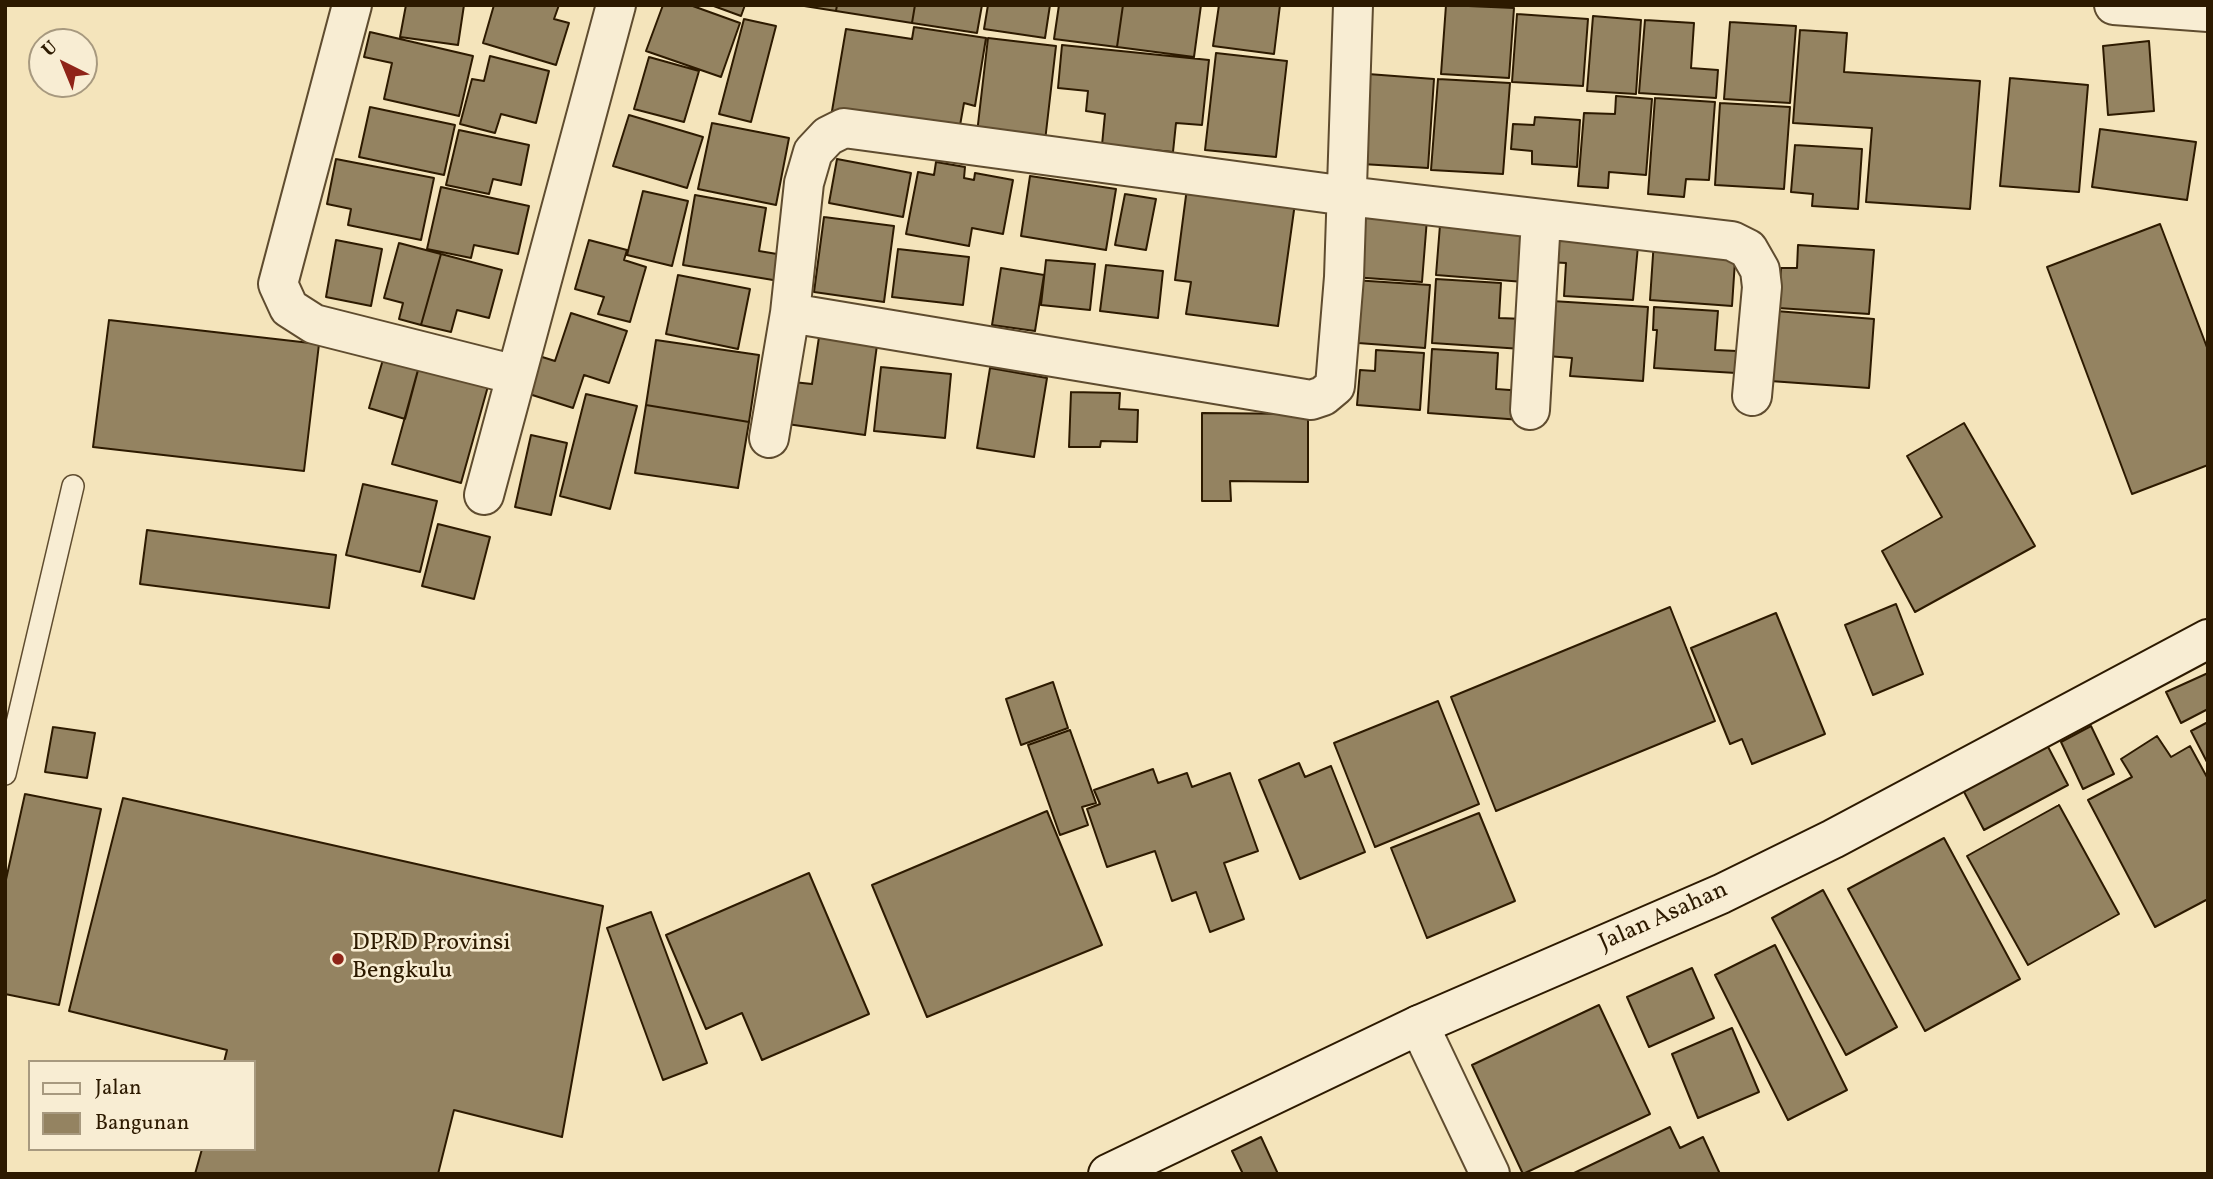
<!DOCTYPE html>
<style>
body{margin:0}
#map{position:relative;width:2213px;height:1179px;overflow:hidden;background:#f4e4bb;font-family:Vollkorn,serif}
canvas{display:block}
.frame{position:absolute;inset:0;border:7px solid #2d1a00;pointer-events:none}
.legend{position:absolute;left:28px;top:1060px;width:228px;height:91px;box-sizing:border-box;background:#f8edd3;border:2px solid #a7997f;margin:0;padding:9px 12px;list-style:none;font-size:21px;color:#2d1a00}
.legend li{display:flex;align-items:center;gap:14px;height:35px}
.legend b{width:35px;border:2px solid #a7997f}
.north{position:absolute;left:28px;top:28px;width:70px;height:70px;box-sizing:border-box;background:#f8edd3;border:2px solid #a7997f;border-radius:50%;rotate:317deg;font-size:19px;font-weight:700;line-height:28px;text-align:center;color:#2d1a00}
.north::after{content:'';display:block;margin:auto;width:24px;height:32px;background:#8f2418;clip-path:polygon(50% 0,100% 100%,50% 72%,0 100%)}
</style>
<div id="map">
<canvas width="2213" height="1179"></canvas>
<div class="frame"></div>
<ul class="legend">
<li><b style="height:9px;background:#f8edd3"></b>Jalan</li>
<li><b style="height:19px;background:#948361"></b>Bangunan</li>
</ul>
<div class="north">U</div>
</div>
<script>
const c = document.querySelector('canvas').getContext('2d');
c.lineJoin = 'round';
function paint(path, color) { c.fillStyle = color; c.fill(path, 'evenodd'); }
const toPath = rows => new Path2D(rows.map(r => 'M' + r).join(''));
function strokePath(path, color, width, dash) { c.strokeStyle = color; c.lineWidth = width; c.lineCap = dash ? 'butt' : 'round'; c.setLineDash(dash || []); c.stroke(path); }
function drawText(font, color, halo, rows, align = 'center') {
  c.font = font + ' Vollkorn,serif'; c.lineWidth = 5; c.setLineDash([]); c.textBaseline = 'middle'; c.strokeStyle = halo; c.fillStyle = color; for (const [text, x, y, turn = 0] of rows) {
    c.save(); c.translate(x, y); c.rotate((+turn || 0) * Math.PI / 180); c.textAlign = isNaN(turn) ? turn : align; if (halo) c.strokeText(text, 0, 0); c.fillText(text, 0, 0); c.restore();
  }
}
const building = toPath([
 [406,5,464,5,458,45,400,37,406,5],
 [494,5,559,5,554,19,569,23,556,65,483,43,494,5],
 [663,5,690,5,740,23,721,77,646,51,663,5],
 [711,5,745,5,741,16,711,5],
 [798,5,837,5,836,11,798,5],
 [837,5,915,5,912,23,836,11,837,5],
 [915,5,982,5,977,33,912,23,915,5],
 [988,5,1050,5,1045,38,984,29,988,5],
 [1059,5,1123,5,1117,47,1054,39,1059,5],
 [1123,5,1201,5,1194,57,1117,47,1123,5],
 [1219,5,1280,5,1274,54,1213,46,1219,5],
 [1446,5,1514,8,1509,78,1441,74,1446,5],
 [1517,14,1588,19,1583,86,1512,82,1517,14],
 [1593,16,1641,20,1636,94,1587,91,1593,16],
 [744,19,776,26,751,122,719,114,744,19],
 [1645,20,1694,23,1691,68,1718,70,1716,98,1639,93,1645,20],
 [1730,22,1796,26,1790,103,1724,99,1730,22],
 [914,27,986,38,975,106,964,103,959,131,832,111,846,29,912,39,914,27],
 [1800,30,1847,33,1844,72,1980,81,1970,209,1866,202,1872,128,1793,123,1800,30],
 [370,32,473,56,459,116,384,99,392,63,364,57,370,32],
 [988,38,1056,46,1045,141,977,133,988,38],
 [2149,41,2154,111,2108,115,2103,46,2149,41],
 [1062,45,1209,60,1202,125,1176,123,1173,152,1102,145,1105,114,1086,111,1088,91,1058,88,1062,45],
 [1216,53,1287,61,1276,157,1205,150,1216,53],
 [490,56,549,71,536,123,501,114,495,133,460,124,472,79,484,81,490,56],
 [649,57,699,71,684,122,634,109,649,57],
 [1368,74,1434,79,1428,168,1362,164,1368,74],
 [2010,78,2088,85,2079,192,2000,186,2010,78],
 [1438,79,1510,83,1503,174,1431,170,1438,79],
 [1616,96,1652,99,1646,175,1609,172,1608,188,1578,186,1584,113,1615,114,1616,96],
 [1655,98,1715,102,1709,180,1686,179,1684,197,1648,194,1655,98],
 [1720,103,1790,107,1784,189,1715,185,1720,103],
 [370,107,455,125,444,175,359,157,370,107],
 [629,115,703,137,687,188,613,166,629,115],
 [1535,117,1580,120,1577,167,1532,164,1532,151,1511,149,1513,124,1534,125,1535,117],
 [712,123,789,138,776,205,698,189,712,123],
 [2100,129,2196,142,2187,200,2092,187,2100,129],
 [459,130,529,145,521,185,493,179,489,194,446,185,459,130],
 [1795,145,1862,149,1858,209,1812,206,1813,194,1791,192,1795,145],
 [336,159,434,178,421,240,348,225,351,209,327,204,336,159],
 [837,159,911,173,903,217,829,203,837,159],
 [936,162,965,167,964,178,974,180,975,173,1013,180,1003,234,972,228,969,246,906,234,918,172,934,175,936,162],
 [1030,176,1116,189,1106,250,1021,236,1030,176],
 [441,187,529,206,518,254,474,245,471,258,427,249,441,187],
 [1187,188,1295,203,1278,326,1186,314,1191,282,1175,280,1187,188],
 [643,191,688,201,672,266,627,255,643,191],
 [1125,194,1156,199,1146,250,1115,245,1125,194],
 [695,195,766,208,759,251,783,255,779,281,683,265,695,195],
 [1428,206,1422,282,1353,277,1357,214,1428,206],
 [824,217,894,226,884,302,814,292,824,217],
 [1528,219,1524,282,1436,275,1440,225,1528,219],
 [2160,224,2208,350,2208,465,2132,494,2047,267,2160,224],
 [1550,229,1639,235,1633,300,1564,296,1566,263,1547,262,1550,229],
 [336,240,382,249,371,306,326,297,336,240],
 [589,240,627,250,624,260,646,267,630,322,598,314,604,297,575,289,589,240],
 [1654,240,1736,246,1732,306,1650,300,1654,240],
 [399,243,441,254,421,325,399,319,403,303,384,298,399,243],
 [1798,245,1874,250,1869,314,1778,308,1781,268,1797,268,1798,245],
 [898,249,969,257,963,305,892,297,898,249],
 [441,254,502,270,489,318,457,310,451,332,421,325,441,254],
 [1046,260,1095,264,1090,310,1041,305,1046,260],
 [1106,265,1163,271,1158,318,1100,311,1106,265],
 [1001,268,1044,275,1035,331,992,325,1001,268],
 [678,275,750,289,738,349,666,334,678,275],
 [1436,279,1501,283,1499,318,1525,319,1522,349,1432,343,1436,279],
 [1353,280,1430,285,1425,348,1358,343,1360,316,1350,315,1353,280],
 [1552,301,1648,307,1643,381,1570,376,1572,358,1547,356,1552,301],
 [1654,307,1718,311,1715,350,1737,351,1736,373,1654,368,1657,330,1653,330,1654,307],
 [1776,311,1874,319,1869,388,1770,381,1776,311],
 [571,313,627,331,609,383,584,375,573,408,526,393,539,356,555,361,571,313],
 [109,320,319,344,304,471,93,447,109,320],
 [819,337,877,345,865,435,787,424,793,382,812,384,819,337],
 [656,340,759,355,749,422,646,405,656,340],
 [386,349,421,359,405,419,369,408,386,349],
 [1432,349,1498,353,1496,389,1524,391,1521,420,1428,413,1432,349],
 [1376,350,1424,353,1420,410,1357,405,1360,370,1375,371,1376,350],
 [421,359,490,379,461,483,392,464,421,359],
 [881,367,951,374,945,438,874,431,881,367],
 [990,368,1047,378,1034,457,977,448,990,368],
 [1071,392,1120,393,1119,409,1138,410,1137,442,1101,441,1100,447,1069,447,1071,392],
 [586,394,637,406,610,509,560,496,586,394],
 [646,405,749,422,738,488,635,473,646,405],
 [1202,413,1308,414,1308,482,1230,481,1231,501,1202,501,1202,413],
 [1964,423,2035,546,1915,612,1882,551,1942,517,1907,456,1964,423],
 [531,435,567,443,551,515,515,507,531,435],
 [363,484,437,501,420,572,346,555,363,484],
 [438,524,490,537,474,599,422,586,438,524],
 [147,530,336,555,329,608,140,584,147,530],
 [1896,604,1923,674,1873,695,1845,625,1896,604],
 [1670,607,1715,721,1496,811,1451,697,1670,607],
 [1776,613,1825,734,1752,764,1742,739,1730,744,1691,648,1776,613],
 [2208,673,2208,709,2181,723,2166,692,2208,673],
 [1053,682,1068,728,1021,745,1006,699,1053,682],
 [1438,701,1479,804,1375,847,1334,743,1438,701],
 [2208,722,2208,764,2191,731,2208,722],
 [2091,726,2114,774,2083,789,2061,742,2091,726],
 [53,727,95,733,87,778,45,772,53,727],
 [1070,730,1096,803,1082,807,1088,825,1060,835,1028,745,1070,730],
 [2157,736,2171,757,2190,746,2208,779,2208,899,2155,927,2088,800,2132,777,2121,759,2157,736],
 [2046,743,2068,785,1984,830,1962,788,2046,743],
 [1299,763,1305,777,1331,766,1365,852,1300,879,1259,780,1299,763],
 [1153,769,1158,783,1187,773,1192,787,1230,773,1258,851,1224,863,1244,919,1210,932,1196,892,1172,901,1155,851,1107,867,1087,809,1100,804,1094,790,1153,769],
 [25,794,101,809,59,1005,5,994,5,884,25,794],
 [123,798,603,906,562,1137,454,1110,438,1174,195,1174,202,1149,254,1149,254,1062,224,1062,227,1050,69,1011,123,798],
 [2059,805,2119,914,2028,965,1967,856,2059,805],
 [1047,811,1102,945,927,1017,872,885,1047,811],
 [1479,813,1515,901,1427,938,1391,848,1479,813],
 [1944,838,2020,979,1925,1031,1848,889,1944,838],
 [809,873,869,1014,762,1060,742,1013,706,1029,666,935,809,873],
 [1823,890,1897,1027,1846,1055,1772,918,1823,890],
 [651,912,707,1063,663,1080,607,928,651,912],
 [1775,945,1847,1090,1788,1120,1715,975,1775,945],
 [1692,968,1714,1018,1649,1047,1627,997,1692,968],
 [1599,1005,1650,1114,1523,1174,1472,1065,1599,1005],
 [1732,1028,1759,1092,1698,1118,1672,1054,1732,1028],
 [1670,1127,1680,1148,1703,1137,1720,1174,1572,1174,1670,1127],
 [1261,1137,1278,1174,1243,1174,1232,1151,1261,1137]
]);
paint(building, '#948361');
strokePath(building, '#2d1a00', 2);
const lane = toPath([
 [5,774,73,486]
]);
const street = toPath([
 [352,5,278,284,289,308,314,324,516,375],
 [2114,5,2208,12],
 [790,313,1311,400,1323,396,1335,386,1344,277,1353,5],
 [1530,410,1541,219],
 [769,438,790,313,804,183,813,152,828,136,844,128,1347,196,1732,241,1748,249,1760,270,1762,287,1752,396],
 [484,495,616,5],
 [1419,1025,1490,1174]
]);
const secondary = toPath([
 [1108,1174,1419,1025,1721,894,1833,839,2208,639]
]);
strokePath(lane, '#5f4c2f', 24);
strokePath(street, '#5f4c2f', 42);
strokePath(secondary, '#2d1a00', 42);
strokePath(lane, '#f8edd3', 21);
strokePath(street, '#f8edd3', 38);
strokePath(secondary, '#f8edd3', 38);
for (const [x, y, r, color] of [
 [338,959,7,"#8f2418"]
]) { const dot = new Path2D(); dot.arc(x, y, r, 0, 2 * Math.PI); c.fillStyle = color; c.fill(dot); strokePath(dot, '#f8edd3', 2.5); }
drawText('24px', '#2d1a00', '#f8edd3', [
 ["Jalan Asahan",1664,918,-24]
]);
drawText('24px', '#2d1a00', '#f8edd3', [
 ["DPRD Provinsi",352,945],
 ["Bengkulu",352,973]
], 'left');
</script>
